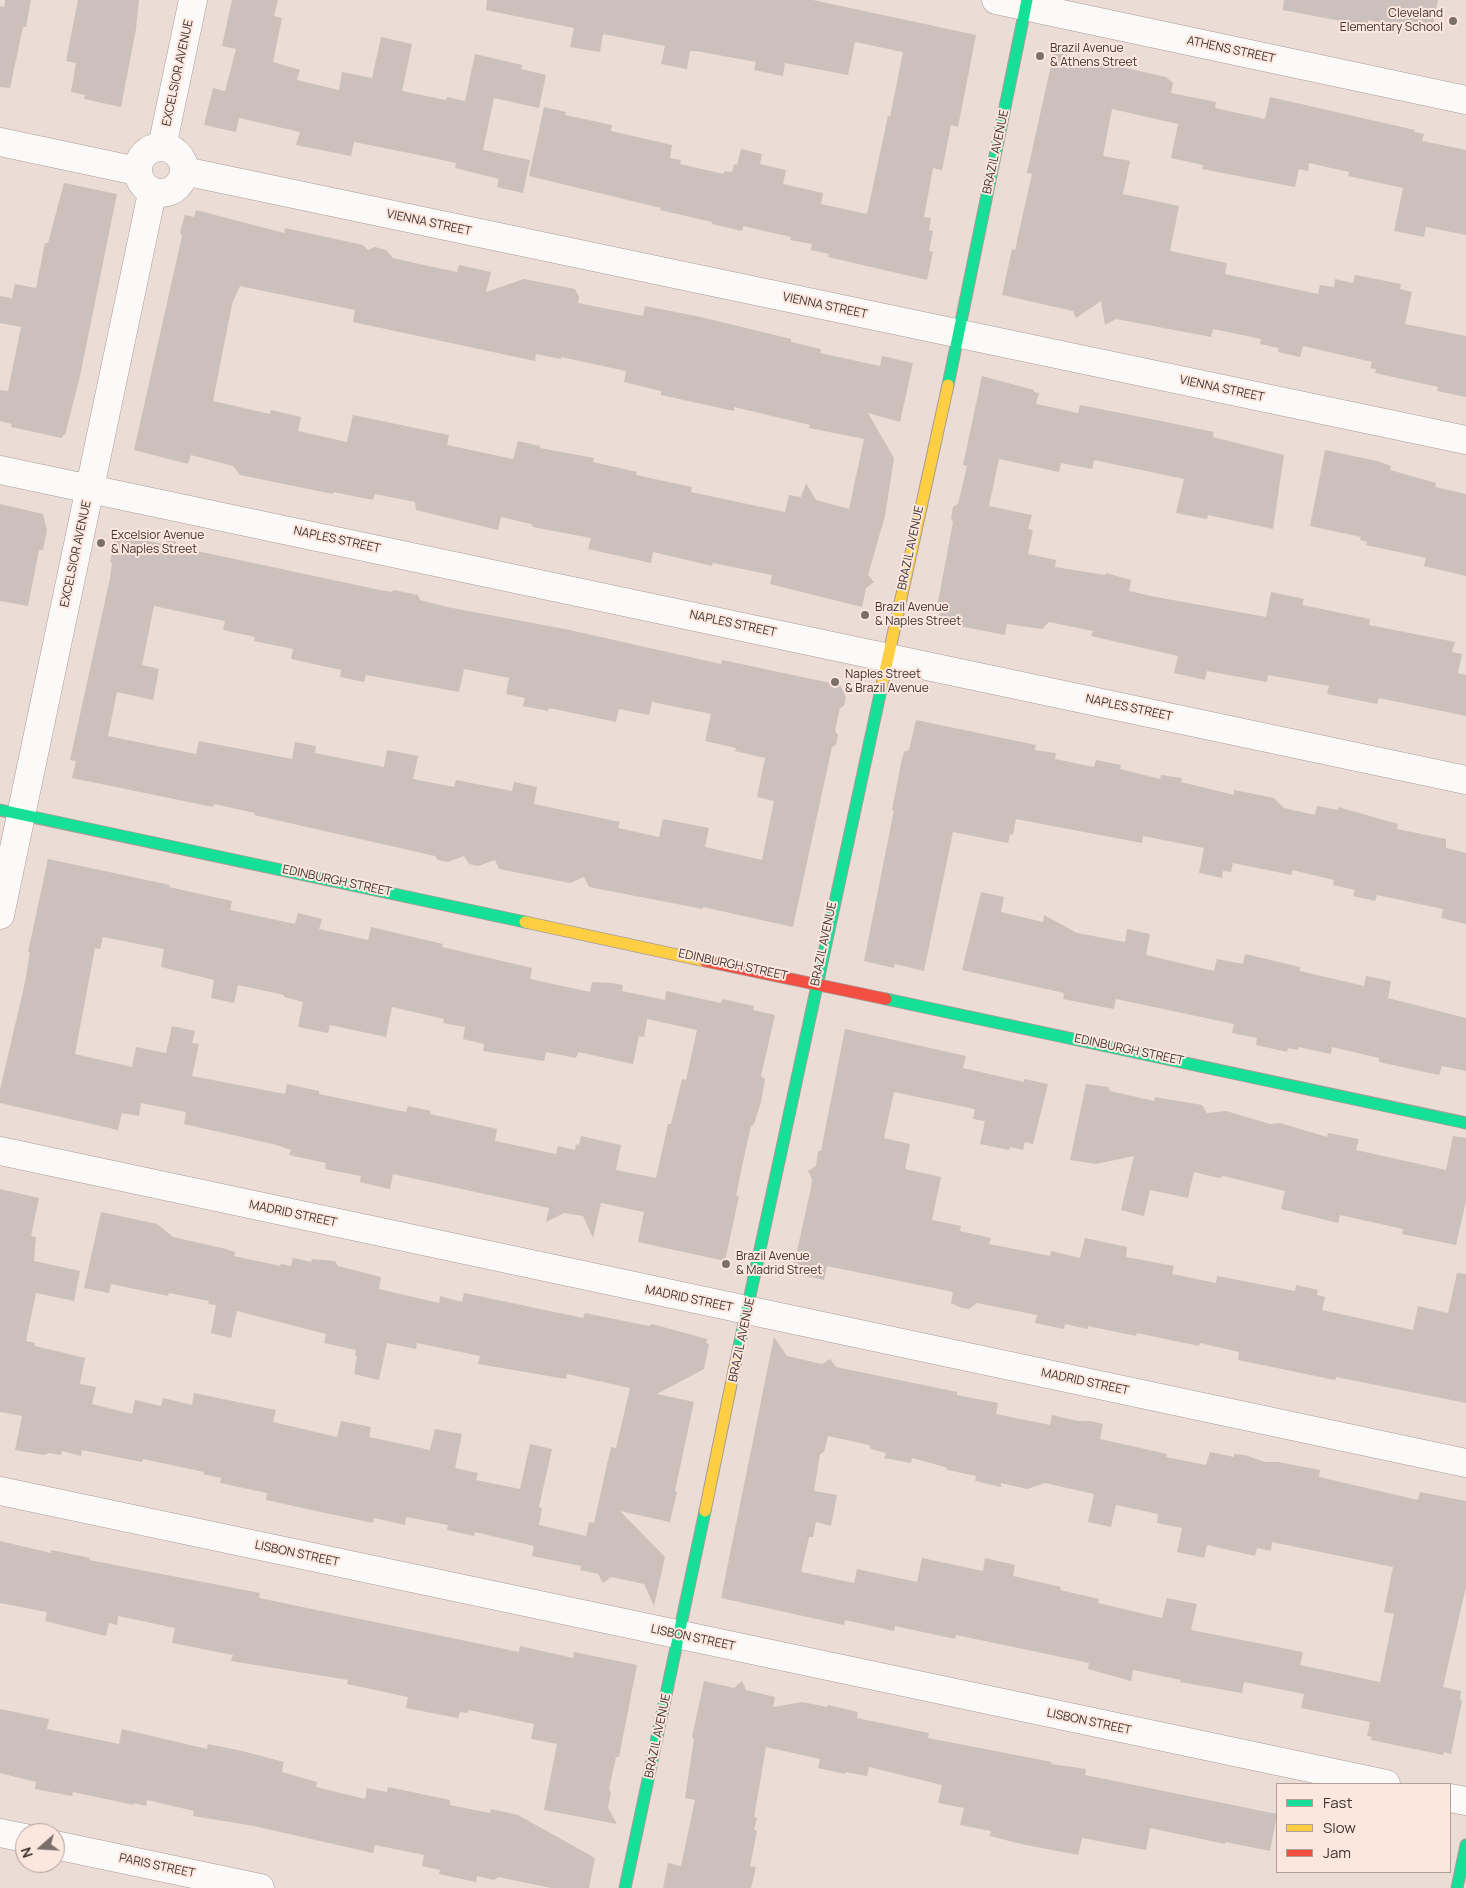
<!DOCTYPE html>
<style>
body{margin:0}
#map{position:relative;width:1466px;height:1888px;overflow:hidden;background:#ebdcd5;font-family:Manrope,sans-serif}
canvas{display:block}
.legend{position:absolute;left:1276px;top:1783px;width:175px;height:90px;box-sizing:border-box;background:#fce7de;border:1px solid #b09f98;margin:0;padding:6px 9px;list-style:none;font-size:15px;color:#3e3430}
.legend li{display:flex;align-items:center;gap:10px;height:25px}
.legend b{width:25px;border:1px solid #b09f98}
.north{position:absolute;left:15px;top:1823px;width:50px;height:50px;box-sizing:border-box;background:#fce7de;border:1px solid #b09f98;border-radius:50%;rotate:251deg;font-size:14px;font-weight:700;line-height:20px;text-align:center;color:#3e3430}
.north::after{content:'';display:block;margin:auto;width:18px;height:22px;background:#7b6f6a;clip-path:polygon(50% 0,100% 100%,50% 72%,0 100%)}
</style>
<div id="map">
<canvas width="1466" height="1888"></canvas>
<ul class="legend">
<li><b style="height:6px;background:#16e098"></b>Fast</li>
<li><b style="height:6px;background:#ffcf43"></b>Slow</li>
<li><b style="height:6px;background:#f24e42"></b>Jam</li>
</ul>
<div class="north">N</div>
</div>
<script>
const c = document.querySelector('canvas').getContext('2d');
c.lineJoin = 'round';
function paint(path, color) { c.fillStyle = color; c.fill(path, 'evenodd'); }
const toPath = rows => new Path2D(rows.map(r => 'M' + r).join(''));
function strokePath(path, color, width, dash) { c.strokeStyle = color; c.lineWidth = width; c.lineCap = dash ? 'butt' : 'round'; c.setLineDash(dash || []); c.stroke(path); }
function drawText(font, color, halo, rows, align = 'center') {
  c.font = font + ' Manrope,sans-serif'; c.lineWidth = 4; c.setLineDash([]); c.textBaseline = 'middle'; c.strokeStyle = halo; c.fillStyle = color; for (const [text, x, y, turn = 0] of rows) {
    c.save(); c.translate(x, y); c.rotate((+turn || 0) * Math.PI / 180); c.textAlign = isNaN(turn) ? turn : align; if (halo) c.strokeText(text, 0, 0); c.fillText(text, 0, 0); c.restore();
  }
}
paint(toPath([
 [5,0,31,0,26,27,23,27,10,88,0,87,0,6,4,7],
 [78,0,139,0,136,29,121,107,84,99,85,95,71,92,76,63,66,61],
 [232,0,278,0,274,16,282,18,273,62,300,70,297,80,339,90,342,72,372,78,381,37,412,44,402,91,446,100,447,97,465,101,475,54,522,65,521,69,546,75,539,108,494,98,483,150,530,160,523,193,497,187,499,179,455,168,456,163,419,155,354,142,351,156,296,145,300,132,239,118,236,132,204,125,213,88,225,91,236,49,222,46],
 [487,0,813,0,976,35,958,127,951,125,942,170,933,168,924,217,931,218,929,230,933,231,929,251,933,252,927,280,828,257,829,254,811,250,812,244,790,240,791,237,743,226,742,231,712,224,712,222,660,210,661,208,529,176,544,107,566,112,565,115,612,125,611,131,672,145,670,158,681,160,680,164,724,174,724,171,732,172,734,164,737,165,741,149,762,154,760,164,786,170,783,184,823,193,821,204,867,214,888,116,890,117,903,52,855,42,848,75,785,63,783,76,754,70,756,62,696,51,690,51,687,69,661,64,665,46,603,34,600,52,570,47,574,28,486,10],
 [1284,0,1438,0,1431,33,1368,20,1367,26,1283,10],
 [1054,52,1166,77,1173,83,1171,93,1216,102,1215,108,1265,119,1270,97,1415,130,1414,132,1424,134,1422,141,1466,150,1466,235,1426,227,1424,237,1394,231,1403,188,1348,176,1349,172,1309,163,1308,171,1299,169,1295,187,1202,169,1203,165,1171,158,1178,124,1112,109,1103,156,1130,161,1123,194,1179,206,1170,251,1227,263,1225,274,1318,294,1320,285,1334,287,1335,279,1353,283,1355,275,1401,284,1400,289,1412,292,1405,324,1466,336,1466,397,1437,391,1438,387,1375,373,1376,369,1370,368,1372,362,1303,346,1300,357,1278,352,1279,348,1260,344,1261,339,1213,329,1211,337,1116,319,1105,325,1101,301,1076,318,1073,311,1002,295,1012,249,1015,250,1018,236,1032,174,1027,173],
 [64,183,117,194,80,376,65,435,63,435,62,438,11,427,12,424,0,421,0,390,8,391,21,327,0,323,0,296,12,298,15,284,36,288,45,243,48,243],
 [196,210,284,233,285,228,363,245,368,250,375,247,386,250,393,258,428,266,457,272,459,265,491,272,486,292,524,279,575,289,579,297,578,303,643,316,645,306,701,317,791,339,791,342,821,349,820,353,880,366,882,356,913,363,900,422,868,413,894,458,885,516,868,575,874,582,866,588,862,607,770,584,772,575,713,563,712,566,653,552,651,563,588,549,591,538,533,527,531,524,501,517,498,530,416,510,415,502,375,494,373,500,333,492,333,494,240,475,233,466,191,455,188,464,134,450,182,236,180,232,185,215,194,217],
 [240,286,355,310,353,322,535,361,536,354,561,359,561,357,626,371,624,382,661,391,661,395,734,411,734,407,810,425,809,428,864,439,849,509,816,500,806,483,801,497,789,495,785,512,691,492,692,487,636,475,637,472,593,462,594,458,540,448,540,446,518,441,513,459,447,445,449,435,353,415,347,442,298,431,301,417,271,410,270,414,213,401,232,304],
 [982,376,1034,390,1034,392,1039,393,1036,404,1078,413,1080,405,1161,421,1214,432,1213,437,1284,455,1273,529,1208,515,1207,519,1176,513,1184,479,1094,460,1092,469,1061,463,1059,472,999,459,989,506,1032,515,1028,529,1033,530,1028,554,1056,560,1055,567,1105,575,1106,573,1131,580,1129,591,1156,597,1266,617,1271,592,1304,599,1302,605,1370,619,1369,625,1455,642,1452,652,1462,654,1458,673,1466,675,1466,716,1379,698,1377,704,1327,694,1329,686,1268,675,1267,682,1207,671,1205,680,1174,673,1178,656,1091,636,1093,631,1049,622,1042,629,1007,624,1005,635,938,622,941,608,937,607,953,522,951,518,953,507,958,504,967,466,963,465],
 [1325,450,1377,461,1391,466,1390,470,1436,483,1435,487,1466,494,1466,576,1424,566,1426,558,1366,545,1367,542,1360,540,1361,537,1310,526],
 [0,504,43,514,47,530,43,550,39,550,28,606,0,601],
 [116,534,163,544,173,538,178,547,380,590,391,592,394,590,418,595,420,600,447,607,565,629,721,664,722,660,840,685,846,697,844,706,840,708,835,731,838,735,836,745,832,747,793,927,703,907,702,909,682,905,589,887,584,877,570,883,499,869,495,860,478,866,469,864,464,856,448,862,438,860,435,856,254,815,255,813,214,804,213,807,72,778,76,761,70,760,110,578,112,563,110,562],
 [154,606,225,621,223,630,255,637,254,641,293,649,291,659,341,670,340,677,364,682,366,675,459,692,464,669,509,678,506,694,525,698,523,706,548,711,549,708,616,722,619,709,649,715,652,702,711,714,705,741,736,748,735,751,765,758,757,797,774,801,762,860,705,847,709,828,663,819,659,837,618,828,620,822,534,804,537,787,514,782,512,791,456,780,454,787,413,779,418,756,387,750,384,767,315,753,316,746,295,742,292,759,199,741,196,754,108,736,117,692,153,700,159,669,142,665],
 [916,720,1036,745,1035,750,1056,753,1055,759,1094,767,1096,760,1121,765,1120,769,1160,779,1161,775,1182,778,1181,782,1234,795,1234,790,1274,798,1284,808,1315,815,1317,806,1338,810,1338,807,1398,824,1397,829,1446,839,1446,848,1466,853,1466,924,1441,918,1443,909,1377,895,1375,901,1353,896,1355,890,1333,885,1334,880,1292,870,1292,875,1233,863,1231,872,1223,871,1222,878,1199,873,1204,848,1143,836,1142,843,1016,819,1013,835,1010,834,1008,843,953,832,924,971,895,964,894,968,864,961,894,810,892,810,901,763,904,752,909,750],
 [48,859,170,885,169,887,232,901,230,910,295,924,298,913,322,919,319,929,368,940,371,927,443,944,442,947,532,968,530,979,590,992,592,982,611,983,623,985,622,991,665,1000,666,991,721,1003,722,999,754,1006,753,1010,775,1015,761,1076,765,1079,761,1102,754,1124,751,1126,742,1166,736,1196,739,1196,725,1261,638,1242,644,1212,601,1203,593,1238,583,1216,564,1213,546,1222,549,1208,393,1174,390,1189,360,1182,361,1176,325,1169,326,1163,289,1155,291,1150,277,1145,184,1124,186,1112,141,1103,139,1116,122,1113,118,1130,0,1103,0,1090,25,982,30,952,28,952],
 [103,937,164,949,161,967,214,980,211,998,234,1003,238,985,284,995,284,997,303,1002,298,1027,328,1033,330,1025,386,1037,392,1007,444,1019,443,1023,465,1027,463,1039,484,1044,483,1051,544,1061,546,1052,576,1058,578,1052,633,1064,639,1036,644,1037,647,1019,697,1030,686,1080,682,1079,671,1124,668,1124,656,1178,616,1170,621,1145,594,1139,581,1136,579,1145,576,1144,575,1150,558,1146,556,1154,495,1141,497,1129,430,1114,431,1111,408,1106,406,1112,376,1106,319,1094,319,1091,287,1084,285,1094,192,1076,199,1044,192,1043,195,1031,172,1026,166,1053,136,1047,132,1067,75,1054,95,948,100,949],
 [981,892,1004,897,1001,912,1043,922,1044,915,1077,933,1125,942,1127,929,1150,934,1146,955,1214,971,1217,959,1243,964,1245,954,1300,967,1300,971,1364,986,1366,976,1391,981,1388,998,1466,1018,1466,1071,1442,1066,1439,1075,1379,1062,1379,1058,1332,1047,1331,1054,1298,1047,1298,1050,1288,1048,1287,1052,1256,1045,1257,1038,1232,1033,1234,1024,1116,999,1114,1009,1103,1007,1063,999,1064,993,962,970],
 [845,1029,966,1056,963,1068,1024,1082,1024,1079,1048,1084,1033,1144,1025,1142,1023,1150,1010,1147,1009,1150,980,1144,985,1121,973,1119,975,1109,894,1092,884,1138,910,1144,905,1169,941,1177,932,1220,961,1226,960,1231,991,1238,989,1244,1050,1256,1051,1251,1080,1258,1085,1238,1127,1247,1126,1257,1174,1266,1172,1274,1216,1283,1217,1276,1295,1291,1296,1285,1318,1290,1317,1295,1325,1297,1322,1310,1413,1330,1418,1306,1448,1313,1457,1273,1466,1274,1466,1403,1336,1377,1335,1380,1238,1360,1239,1352,1200,1343,1199,1346,1137,1333,1136,1336,1088,1326,1088,1329,1065,1324,1064,1329,1035,1323,1037,1315,977,1303,969,1309,962,1308,951,1303,953,1292,827,1266,824,1280,792,1273,811,1188,812,1179,808,1171,816,1166,818,1151,821,1151],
 [1086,1084,1108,1087,1110,1091,1154,1101,1155,1097,1202,1105,1207,1113,1226,1111,1270,1124,1280,1123,1327,1137,1328,1133,1359,1139,1356,1150,1446,1170,1453,1136,1466,1138,1466,1201,1456,1245,1402,1234,1403,1229,1340,1215,1338,1223,1281,1209,1285,1191,1223,1176,1219,1178,1194,1172,1188,1198,1150,1190,1144,1216,1121,1210,1134,1156,1096,1164,1070,1160],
 [0,1189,39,1198,31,1236,36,1237,34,1261,80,1271,74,1301,36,1293,26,1341,35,1343,35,1346,85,1358,80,1384,96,1387,92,1404,132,1414,135,1400,161,1406,163,1398,192,1405,194,1393,276,1410,273,1422,337,1437,341,1421,371,1427,369,1437,430,1450,435,1429,462,1434,455,1468,478,1473,476,1480,520,1489,530,1444,552,1449,539,1507,542,1508,539,1525,586,1536,589,1522,594,1523,611,1447,616,1448,630,1388,567,1374,566,1379,478,1364,480,1356,417,1343,416,1349,387,1343,379,1380,354,1374,357,1356,355,1356,356,1350,324,1343,326,1334,237,1311,231,1338,211,1333,216,1305,208,1304,209,1301,169,1293,168,1296,111,1284,109,1293,84,1288,101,1212,157,1224,173,1237,226,1249,235,1252,234,1256,280,1266,281,1264,291,1266,293,1258,311,1262,312,1259,335,1261,338,1266,381,1277,379,1289,439,1303,440,1296,462,1302,464,1293,583,1318,585,1313,649,1326,652,1324,707,1339,706,1343,709,1344,704,1369,657,1394,694,1402,675,1491,677,1492,670,1522,620,1511,665,1557,654,1606,644,1584,611,1577,603,1583,598,1574,580,1570,581,1566,532,1556,534,1546,475,1532,474,1536,447,1530,448,1525,406,1517,405,1525,374,1518,373,1523,321,1512,266,1500,267,1493,220,1483,221,1478,203,1474,204,1472,143,1459,142,1462,82,1450,81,1456,62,1451,61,1455,49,1453,44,1455,15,1450,22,1416,0,1412],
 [774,1337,787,1356,822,1364,830,1359,836,1367,957,1392,957,1395,998,1403,996,1414,1050,1425,1052,1415,1078,1421,1090,1421,1103,1424,1100,1439,1167,1454,1166,1457,1206,1465,1210,1452,1234,1457,1234,1454,1245,1455,1265,1462,1278,1462,1320,1470,1319,1477,1418,1500,1420,1492,1466,1501,1466,1587,1443,1687,1461,1691,1460,1700,1462,1701,1451,1754,1444,1752,1443,1755,1371,1740,1372,1737,1367,1736,1370,1722,1301,1708,1304,1694,1244,1682,1242,1693,1180,1682,1181,1680,1133,1670,1131,1681,1088,1669,1089,1663,1047,1654,956,1635,955,1639,895,1626,894,1631,845,1620,844,1625,721,1598],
 [828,1436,869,1445,871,1449,886,1453,884,1458,911,1463,912,1458,945,1467,948,1470,976,1476,975,1481,1001,1487,1001,1483,1027,1489,1045,1483,1094,1494,1088,1522,1111,1527,1116,1505,1158,1514,1157,1523,1182,1528,1177,1552,1204,1558,1207,1545,1255,1556,1257,1548,1271,1551,1272,1542,1393,1567,1384,1612,1394,1614,1380,1682,1300,1665,1303,1652,1191,1630,1197,1604,1167,1598,1162,1618,1098,1603,1099,1599,1060,1590,1061,1587,1013,1576,1015,1565,985,1558,983,1571,922,1558,917,1582,857,1569,854,1583,801,1572,809,1537,813,1537,816,1522,831,1526,837,1495,814,1491,820,1454,824,1452],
 [0,1541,51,1553,51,1550,90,1558,89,1560,260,1593,259,1598,519,1652,520,1646,573,1658,574,1652,637,1665,619,1757,616,1757,609,1789,611,1792,608,1808,617,1824,544,1810,557,1744,531,1739,534,1724,469,1710,468,1713,460,1712,458,1718,406,1708,408,1697,347,1684,348,1680,231,1661,233,1655,172,1643,175,1628,118,1616,117,1625,109,1623,106,1636,45,1621,47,1612,0,1603],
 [704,1681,734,1688,742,1681,746,1690,775,1697,773,1707,802,1702,827,1707,828,1705,858,1712,857,1718,929,1733,928,1738,1052,1762,1051,1764,1086,1769,1085,1775,1277,1814,1270,1851,1225,1842,1225,1844,1150,1828,1146,1850,1082,1838,1078,1855,1021,1844,990,1836,991,1831,960,1825,964,1808,938,1803,942,1785,869,1767,867,1776,845,1772,845,1774,818,1768,820,1759,766,1747,754,1817,757,1818,754,1830,757,1831,750,1866,756,1867,751,1888,663,1888,668,1863,681,1866,695,1800,685,1798,694,1739,692,1737],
 [0,1709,49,1719,47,1729,119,1744,122,1729,207,1749,208,1744,242,1751,284,1762,282,1772,317,1782,316,1787,365,1799,367,1788,387,1792,388,1787,450,1800,450,1805,490,1813,491,1809,518,1815,595,1858,589,1888,551,1888,498,1877,494,1880,477,1876,476,1882,439,1874,440,1870,422,1866,424,1855,375,1845,373,1853,254,1826,193,1816,194,1811,147,1800,146,1806,134,1803,134,1805,73,1792,72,1796,35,1789,36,1782,0,1773]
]), '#cbc0bb');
const street = toPath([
 [996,0,1466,100],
 [0,142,137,171],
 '138 170a23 23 0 1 1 46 0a23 23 0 1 1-46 0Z',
 [162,147,193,0],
 [184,171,1466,440],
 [0,470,1466,780],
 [0,915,152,193],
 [0,1151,1466,1463],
 [0,1491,1386,1784],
 [1450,1798,1466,1801],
 [0,1833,25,1838],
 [55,1845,260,1888]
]);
const fast = toPath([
 [948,385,1027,0],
 [0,810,525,922],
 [886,999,1466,1123],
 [738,1351,882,685],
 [625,1888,705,1511],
 [1457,1888,1466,1845]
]);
const slow = toPath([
 [882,685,948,385],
 [525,922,705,961],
 [705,1511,738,1351]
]);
const jam = toPath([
 [705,961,886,999]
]);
strokePath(street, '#a79c97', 29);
strokePath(fast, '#a79c97', 13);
strokePath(slow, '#a79c97', 13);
strokePath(jam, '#a79c97', 13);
strokePath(street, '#fcfaf9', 28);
strokePath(fast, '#16e098', 11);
strokePath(slow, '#ffcf43', 11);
strokePath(jam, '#f24e42', 11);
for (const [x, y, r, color] of [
 [1453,21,5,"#7b6f6a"],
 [1040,56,5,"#7b6f6a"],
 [101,543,5,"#7b6f6a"],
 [865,615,5,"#7b6f6a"],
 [835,682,5,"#7b6f6a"],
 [726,1264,5,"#7b6f6a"]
]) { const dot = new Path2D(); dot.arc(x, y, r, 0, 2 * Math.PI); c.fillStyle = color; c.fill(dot); strokePath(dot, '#fce7de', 2); }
drawText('12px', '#3e3430', '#fce7de', [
 ["Cleveland",1443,14,"right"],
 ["Elementary School",1443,28,"right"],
 ["Brazil Avenue",1050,49],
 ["& Athens Street",1050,63],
 ["Excelsior Avenue",111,536],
 ["& Naples Street",111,550],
 ["Brazil Avenue",875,608],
 ["& Naples Street",875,622],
 ["Naples Street",845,675],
 ["& Brazil Avenue",845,689],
 ["Brazil Avenue",736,1257],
 ["& Madrid Street",736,1271]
], 'left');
drawText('12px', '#3e3430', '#fce7de', [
 ["ATHENS STREET",1231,50,12],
 ["EXCELSIOR AVENUE",178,73,-78],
 ["BRAZIL AVENUE",996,152,-78],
 ["VIENNA STREET",429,223,12],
 ["VIENNA STREET",825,306,12],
 ["VIENNA STREET",1222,389,12],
 ["NAPLES STREET",337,540,12],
 ["BRAZIL AVENUE",911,548,-78],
 ["EXCELSIOR AVENUE",76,554,-78],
 ["NAPLES STREET",733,624,12],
 ["NAPLES STREET",1129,708,12],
 ["EDINBURGH STREET",337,881,12],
 ["BRAZIL AVENUE",824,944,-78],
 ["EDINBURGH STREET",733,965,12],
 ["EDINBURGH STREET",1129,1050,12],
 ["MADRID STREET",293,1214,12],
 ["MADRID STREET",689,1299,12],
 ["BRAZIL AVENUE",742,1340,-78],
 ["MADRID STREET",1085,1382,12],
 ["LISBON STREET",297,1554,12],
 ["LISBON STREET",693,1638,12],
 ["LISBON STREET",1089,1722,12],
 ["BRAZIL AVENUE",658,1736,-78],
 ["PARIS STREET",157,1866,12]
]);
</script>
